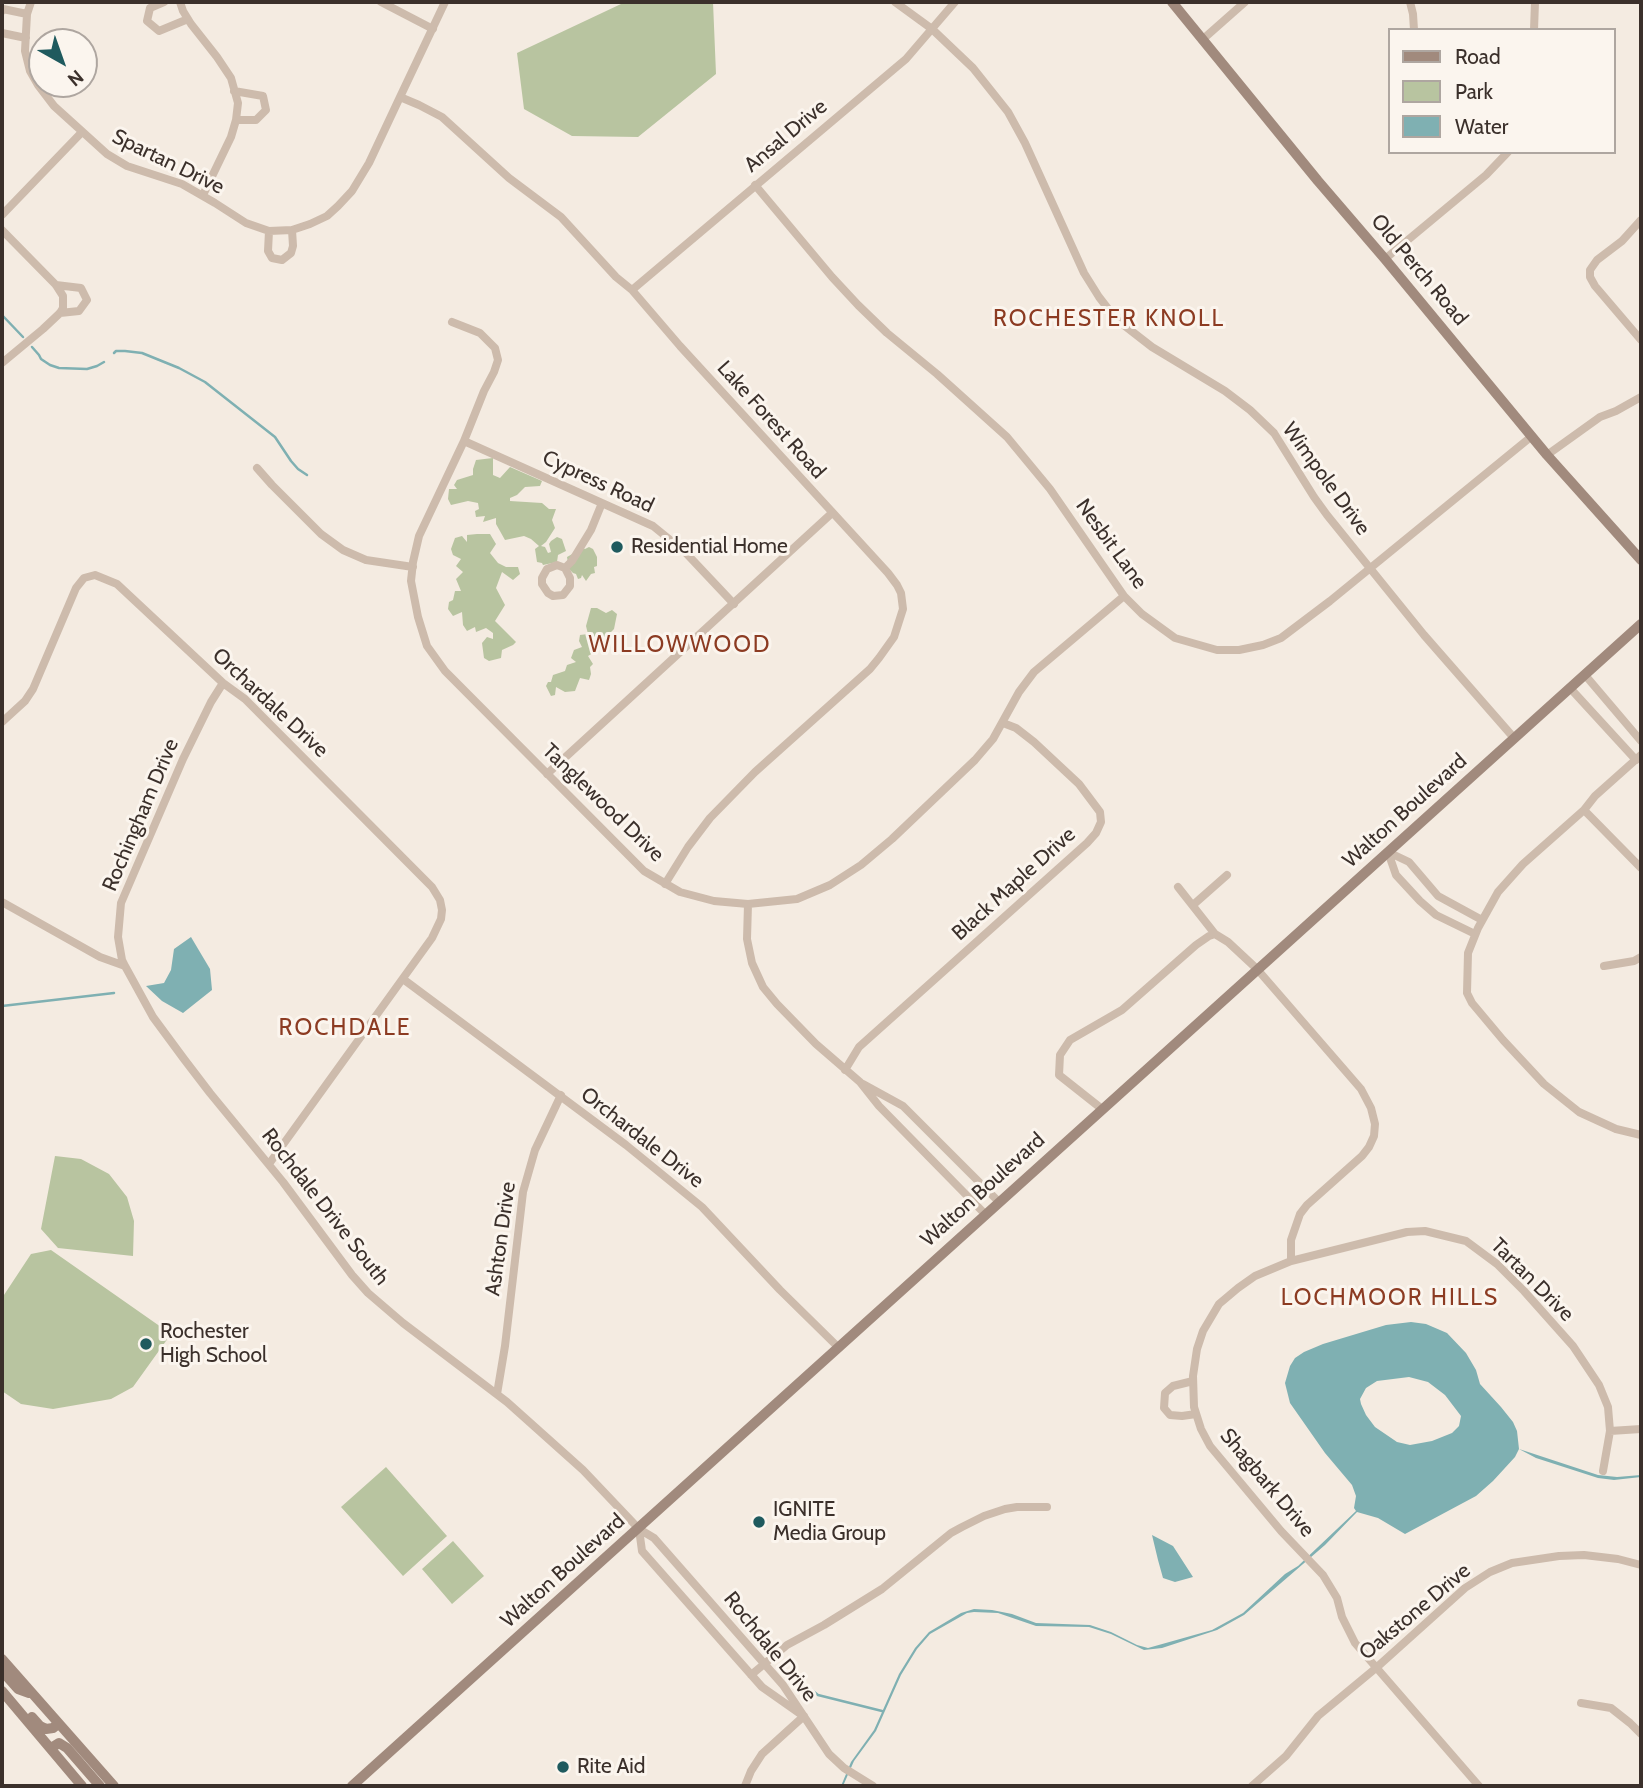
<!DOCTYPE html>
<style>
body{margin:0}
#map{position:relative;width:1643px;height:1788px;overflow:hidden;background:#f4ebe1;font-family:Cabin,sans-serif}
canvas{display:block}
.frame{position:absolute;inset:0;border:4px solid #3b302b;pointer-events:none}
.legend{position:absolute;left:1388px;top:28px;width:228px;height:126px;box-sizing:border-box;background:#fbf5ee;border:2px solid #aea6a0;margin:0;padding:9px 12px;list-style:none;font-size:21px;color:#3b302b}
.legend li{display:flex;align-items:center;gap:14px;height:35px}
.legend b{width:35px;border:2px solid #aea6a0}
.north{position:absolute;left:28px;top:28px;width:70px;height:70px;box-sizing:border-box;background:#fbf5ee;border:2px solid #aea6a0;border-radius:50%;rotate:140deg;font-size:19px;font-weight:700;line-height:28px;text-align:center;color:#3b302b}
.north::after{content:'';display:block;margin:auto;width:24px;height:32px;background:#1f5a5e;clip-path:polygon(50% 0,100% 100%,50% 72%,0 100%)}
</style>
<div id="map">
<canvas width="1643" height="1788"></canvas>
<div class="frame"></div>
<ul class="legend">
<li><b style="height:9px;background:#a18a7d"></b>Road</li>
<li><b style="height:19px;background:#b8c4a0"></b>Park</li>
<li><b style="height:19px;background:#7fb0b2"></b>Water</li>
</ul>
<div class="north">N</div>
</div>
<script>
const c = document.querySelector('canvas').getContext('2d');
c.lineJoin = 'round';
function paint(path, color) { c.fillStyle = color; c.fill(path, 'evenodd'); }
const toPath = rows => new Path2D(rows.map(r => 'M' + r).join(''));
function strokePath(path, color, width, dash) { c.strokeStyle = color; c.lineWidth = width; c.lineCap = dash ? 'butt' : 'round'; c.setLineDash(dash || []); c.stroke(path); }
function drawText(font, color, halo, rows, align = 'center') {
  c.font = font + ' Cabin,sans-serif'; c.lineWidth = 6; c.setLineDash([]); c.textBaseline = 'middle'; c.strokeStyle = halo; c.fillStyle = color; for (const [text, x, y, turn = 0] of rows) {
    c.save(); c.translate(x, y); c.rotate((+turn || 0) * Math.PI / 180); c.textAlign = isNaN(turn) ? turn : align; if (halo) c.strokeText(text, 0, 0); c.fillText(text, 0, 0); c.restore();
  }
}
paint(toPath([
 [658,2,713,2,716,74,638,137,572,136,524,109,517,53,621,4],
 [493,458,493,475,500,478,510,467,542,481,540,486,525,487,517,495,510,498,510,501,542,503,549,509,556,509,552,520,555,528,546,542,541,546,545,547,548,553,551,552,549,544,551,541,557,537,562,539,566,551,558,555,557,562,543,565,542,563,537,562,535,549,539,546,531,539,524,536,505,540,496,524,496,518,483,522,485,516,476,517,475,511,479,509,478,503,468,501,451,505,448,499,449,489,457,489,454,485,457,480,473,475,473,469,476,460],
 [477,534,490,534,496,544,490,553,498,563,506,567,518,567,520,574,513,580,502,572,496,588,505,605,495,621,516,642,513,645,502,650,501,658,489,661,484,658,482,643,487,637,493,639,493,633,486,628,476,632,475,627,467,631,463,625,462,612,453,616,448,609,449,602,453,600,455,591,461,591,456,579,463,572,456,566,461,559,453,555,451,549,455,538,462,536,467,542,467,535],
 [589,547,593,549,597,557,597,566,594,567,595,573,591,574,586,581,582,575,581,578,578,579,576,574,573,573,569,569,567,557,583,548,585,549],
 [591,608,597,608,606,613,612,610,617,614,614,629,608,635,611,639,606,647,601,648,596,648,593,653,588,656,593,664,590,667,591,674,589,680,580,678,575,691,565,692,556,687,555,695,551,696,546,686,548,682,551,682,553,675,565,671,567,665,576,662,571,658,574,650,582,647,579,641,580,635,588,634,586,626],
 [55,1156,81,1159,109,1174,127,1197,134,1221,133,1256,58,1248,41,1229],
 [51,1250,171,1334,133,1387,111,1399,53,1409,21,1404,2,1391,2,1298,31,1254],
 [386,1467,447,1536,403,1576,341,1507],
 [453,1541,484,1576,452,1604,422,1569]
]), '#b8c4a0');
paint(toPath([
 [191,937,210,969,212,990,183,1013,162,1001,146,986,164,983,171,970,174,949],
 [1411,1322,1426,1324,1447,1333,1466,1353,1476,1370,1480,1384,1501,1407,1513,1422,1517,1431,1519,1449,1598,1475,1617,1477,1641,1475,1641,1477,1614,1480,1598,1478,1536,1458,1519,1449,1515,1457,1493,1481,1476,1496,1405,1534,1378,1518,1357,1512,1325,1545,1244,1615,1217,1630,1162,1648,1144,1650,1111,1634,1089,1627,1036,1626,998,1613,974,1612,967,1613,930,1634,917,1649,901,1675,876,1731,854,1761,843,1786,841,1786,851,1762,874,1730,899,1674,915,1648,929,1632,961,1613,974,1609,992,1610,1012,1614,1036,1623,1090,1625,1111,1632,1137,1645,1148,1648,1212,1630,1243,1613,1285,1574,1298,1566,1356,1511,1354,1508,1356,1496,1352,1485,1325,1453,1290,1403,1285,1383,1290,1366,1295,1358,1304,1352,1323,1344,1386,1325],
 [1409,1377,1428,1382,1445,1395,1461,1416,1459,1426,1452,1433,1432,1441,1410,1445,1397,1442,1375,1427,1366,1415,1361,1404,1360,1399,1366,1388,1377,1381],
 [1152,1535,1173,1546,1193,1577,1175,1582,1163,1578,1158,1560]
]), '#7fb0b2');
strokePath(toPath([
 [2,315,23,337],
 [32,347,39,355,41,359,50,365,59,368,87,369,97,366,104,362],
 [114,353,116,351,125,351,142,353,179,368,205,382,275,437,291,461,298,469,307,475],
 [2,1006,114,993],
 [808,1687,818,1695,882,1711]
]), '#7fb0b2', 2.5);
strokePath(toPath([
 [31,2,27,14,25,51,30,71,38,85,54,106,107,154,127,166,182,184,215,203,246,223,269,231,292,230,310,224,327,216,338,206,352,191,369,163,400,97],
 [164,2,150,8,147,21,159,31,188,19],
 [180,2,183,11,191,24,217,57,231,78,238,103,236,120,231,137,203,195],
 [381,2,433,29],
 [445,2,400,97,419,105,442,117,509,178,561,217,616,277,632,290,680,346,888,573,897,585,901,593,903,609,894,637,879,658,870,669,755,772,710,818,688,847,665,884],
 [895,2,932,29,973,68,1008,112,1025,143,1084,273,1099,297,1116,319,1152,347,1225,391,1250,410,1274,433,1314,497,1327,515,1424,635,1514,738],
 [1410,2,1413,14,1414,30],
 [2,11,3,9,27,14],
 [1534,30,1535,2],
 [2,33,26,38],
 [1202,40,1245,2],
 [234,91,263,96,266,110,256,120,236,120],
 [755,185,832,277,858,305,887,333,937,374,1007,437,1050,489,1124,596,1142,614,1175,638,1217,650,1239,650,1263,645,1281,638,1330,601,1532,436],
 [2,215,82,132],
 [1641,220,1622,241,1597,260,1590,270,1590,277,1595,286,1641,340],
 [2,230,56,285,63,296,63,308,60,313],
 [269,231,268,251,272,258,282,260,291,253,293,246,292,230],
 [1385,259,1486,175,1508,152],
 [56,285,81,288,87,300,79,311,60,313],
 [632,290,906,59,955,2],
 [452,322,480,333,495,348,498,360,494,372,484,391,464,441,419,536,413,562,411,581,418,617,427,646,445,671,644,871,680,892,714,901,748,904,797,899,830,885,861,865,892,839,975,760,993,739,1019,692,1034,672,1124,596],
 [2,363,43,329,60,313],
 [464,441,653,526,685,552,734,604],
 [1547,455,1600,417,1616,411,1641,397],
 [257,468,272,485,321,534,343,550,366,560,413,567],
 [565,568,557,565,547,569,542,578,542,584,548,593,553,596,563,595,570,586,570,578,565,568,572,561,591,530,602,503],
 [1585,675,1641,741],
 [1570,688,1636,760],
 [2,722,25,701,33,689,76,588,84,578,95,575,117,584,223,683,245,699,432,887,440,900,442,910,441,919,432,938,269,1164],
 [1641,755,1595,796,1584,810,1523,864,1498,892,1478,928,1468,953,1467,993,1472,1003,1503,1040,1544,1084,1579,1112,1616,1129,1641,1135],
 [547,774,832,513],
 [1584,810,1641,868],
 [1388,852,1396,875,1420,901,1436,915,1475,934],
 [1388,852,1409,862,1438,896,1482,920],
 [1178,887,1215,934],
 [2,902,100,957,125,966,153,1017,184,1059,210,1093,283,1182,352,1275,368,1293,403,1323,507,1402,583,1470,639,1529,654,1538,783,1685,829,1754,844,1768,873,1786],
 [748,904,747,939,752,963,763,987,777,1004,816,1044,860,1082,879,1106,985,1214],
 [1193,905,1227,875],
 [125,966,122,960,118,937,121,903,183,759,211,702,223,683],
 [1604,966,1634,961,1641,957],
 [403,979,626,1145,702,1207,780,1290,839,1348],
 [845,1070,859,1047,1087,843,1096,833,1101,822,1100,812,1079,784,1034,742,1016,728,1003,723],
 [863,1084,903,1106,999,1202],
 [1102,1109,1059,1075,1060,1055,1070,1040,1122,1010,1196,945,1209,936,1215,934,1228,942,1257,969,1361,1089,1371,1108,1375,1124,1374,1136,1369,1147,1362,1156,1307,1205,1300,1214,1291,1240,1291,1261,1255,1276,1238,1288,1219,1304,1203,1331,1197,1349,1193,1376,1194,1407,1201,1429,1210,1446,1281,1531,1323,1575,1337,1598,1342,1617,1355,1643,1479,1786],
 [1291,1261,1407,1232,1425,1231,1466,1241,1497,1264,1524,1291,1573,1346,1599,1385,1608,1407,1610,1431,1603,1471],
 [1193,1381,1173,1386,1165,1393,1164,1408,1170,1415,1182,1416,1196,1414],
 [497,1394,505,1346,523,1192,535,1150,561,1095],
 [1610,1431,1641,1429],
 [639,1529,642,1551,762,1687,799,1713],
 [751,1675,787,1645,824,1625,882,1589,951,1533,962,1527,984,1516,1005,1509,1017,1507,1047,1507],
 [1581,1703,1611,1708,1630,1723,1641,1734],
 [745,1786,751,1771,762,1754,804,1716],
 [1252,1786,1286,1756,1318,1716,1376,1668,1465,1588,1490,1572,1512,1563,1559,1556,1584,1555,1618,1559,1641,1565]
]), '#cdbbac', 8);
strokePath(toPath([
 [1172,2,1318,181,1385,259,1547,455,1641,560],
 [2,1659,114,1786],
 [2,1671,18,1689,29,1693],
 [2,1691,82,1786],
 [32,1717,40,1726,46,1729,53,1728,58,1724],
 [51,1748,59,1743,67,1748,100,1786],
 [352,1786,1641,624]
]), '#a18a7d', 10);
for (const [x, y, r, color] of [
 [617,547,7,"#1f5a5e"],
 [146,1344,7,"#1f5a5e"],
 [759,1522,7,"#1f5a5e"],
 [563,1767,7,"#1f5a5e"]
]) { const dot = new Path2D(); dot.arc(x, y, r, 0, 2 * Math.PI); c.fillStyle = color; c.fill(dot); strokePath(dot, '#fbf5ee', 2.5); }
drawText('21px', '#3b302b', '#fbf5ee', [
 ["Ansal Drive",786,136,-40],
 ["Spartan Drive",168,162,26],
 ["Old Perch Road",1419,270,50],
 ["Lake Forest Road",771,420,48],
 ["Wimpole Drive",1326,479,54],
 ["Cypress Road",598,482,25],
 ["Nesbit Lane",1111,544,54],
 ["Orchardale Drive",270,703,43],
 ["Tanglewood Drive",603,803,44],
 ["Walton Boulevard",1405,811,-42],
 ["Rochingham Drive",141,815,-67],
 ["Black Maple Drive",1014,884,-42],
 ["Orchardale Drive",642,1138,38],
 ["Walton Boulevard",983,1190,-42],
 ["Rochdale Drive South",325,1207,52],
 ["Ashton Drive",501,1239,-82],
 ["Tartan Drive",1532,1280,45],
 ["Shagbark Drive",1267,1483,50],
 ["Walton Boulevard",563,1571,-42],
 ["Oakstone Drive",1415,1612,-40],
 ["Rochdale Drive",770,1647,51]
]);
drawText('21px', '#3b302b', '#fbf5ee', [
 ["Residential Home",631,547],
 ["Rochester",160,1332],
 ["High School",160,1356],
 ["IGNITE",773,1510],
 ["Media Group",773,1534],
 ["Rite Aid",577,1767]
], 'left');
c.letterSpacing = '2px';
drawText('23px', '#8c3b22', '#fbf5ee', [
 ["ROCHESTER KNOLL",1109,319],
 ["WILLOWWOOD",680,645],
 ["ROCHDALE",345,1028],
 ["LOCHMOOR HILLS",1390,1298]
]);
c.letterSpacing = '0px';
</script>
